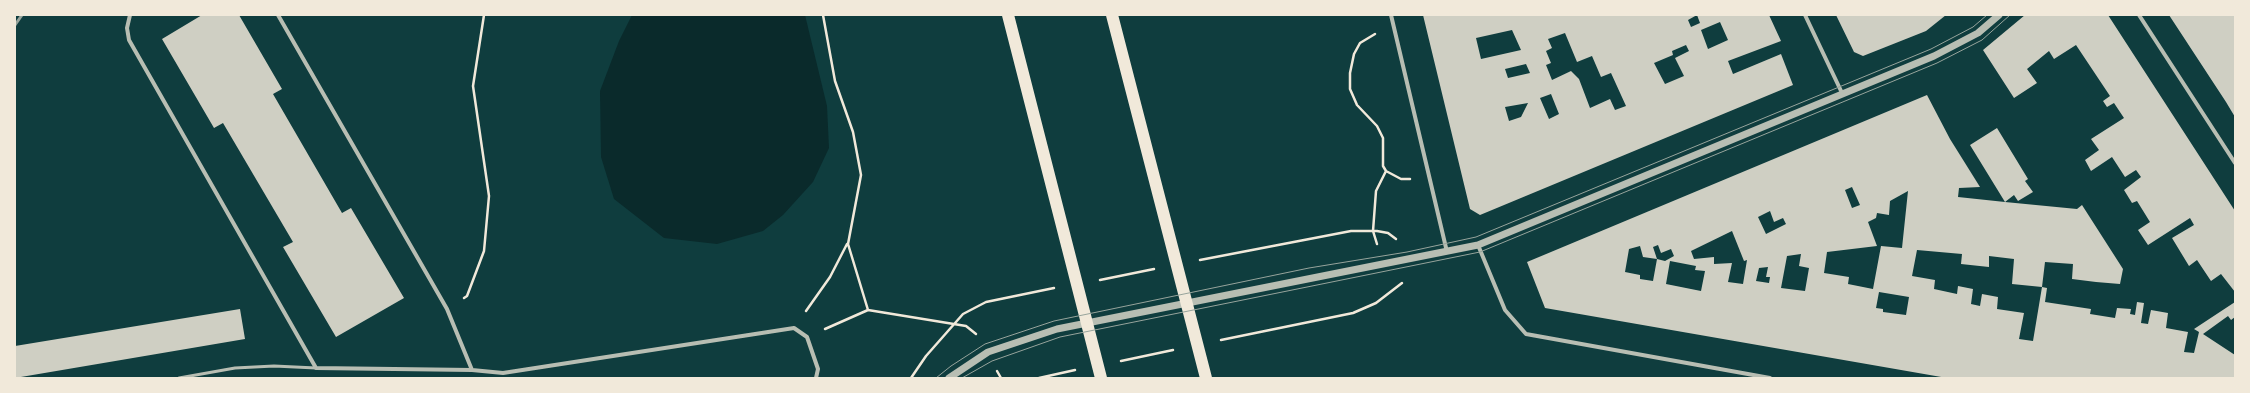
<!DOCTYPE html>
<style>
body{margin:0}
#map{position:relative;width:2250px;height:393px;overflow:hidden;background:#0f3d3e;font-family:"DejaVu Sans",sans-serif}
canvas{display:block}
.frame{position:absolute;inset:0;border:16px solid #f1e9da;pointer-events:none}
</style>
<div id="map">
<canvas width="2250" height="393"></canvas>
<div class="frame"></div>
</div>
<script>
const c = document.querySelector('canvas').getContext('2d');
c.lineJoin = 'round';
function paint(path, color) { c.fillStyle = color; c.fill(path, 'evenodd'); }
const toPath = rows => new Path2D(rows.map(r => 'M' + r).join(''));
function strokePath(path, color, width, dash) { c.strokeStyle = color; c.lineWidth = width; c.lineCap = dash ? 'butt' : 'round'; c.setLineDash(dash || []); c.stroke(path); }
paint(toPath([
 [632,15,805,15,827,106,829,148,813,182,783,215,763,231,717,244,664,238,614,199,601,157,600,91,619,41]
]), '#0a2a2b');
paint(toPath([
 [202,15,239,15,282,89,273,94,342,213,351,208,404,298,336,337,283,247,293,242,223,123,214,128,162,39],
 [1423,15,1769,15,1781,41,1728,61,1733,74,1781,54,1793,85,1480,215,1470,209],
 [1697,15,1700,23,1691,27,1688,20],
 [1720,22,1728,40,1708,49,1701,30],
 [1512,30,1521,50,1481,59,1476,38],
 [1565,33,1577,62,1592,56,1601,77,1611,73,1626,106,1615,110,1610,99,1590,108,1579,79,1571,71,1552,80,1546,65,1551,63,1546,51,1552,48,1548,39],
 [1686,45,1689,51,1675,58,1684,76,1665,84,1654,63,1673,55,1672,51],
 [1526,64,1530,73,1508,78,1505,69],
 [1551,94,1559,114,1549,119,1540,98],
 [1528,103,1521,117,1509,121,1505,107],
 [1836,15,1946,15,1926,31,1863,56,1854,52],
 [2025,15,2108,15,2235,211,2235,292,2221,274,2211,281,2197,260,2189,266,2172,238,2194,225,2190,218,2148,245,2138,230,2150,222,2137,201,2132,203,2124,190,2141,177,2136,170,2125,177,2112,157,2091,171,2085,160,2099,150,2091,139,2124,118,2114,103,2107,107,2103,101,2110,96,2076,45,2054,59,2049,51,2027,69,2037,83,2014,98,1983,50],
 [2169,15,2235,15,2235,117,2226,102],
 [1927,95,1950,139,1980,187,1959,188,1958,197,2005,202,1970,145,1997,128,2028,179,2025,181,2033,192,2018,201,2014,195,2005,202,2077,209,2082,205,2123,269,2120,284,2096,282,2072,279,2073,264,2045,262,2042,287,2012,284,2014,259,1989,256,1989,267,1961,264,1962,254,1917,250,1912,276,1935,280,1934,289,1957,294,1958,286,1973,289,1971,304,1980,306,1982,294,1998,297,1997,309,2024,313,2019,339,2033,341,2042,287,2047,288,2045,302,2091,309,2090,314,2115,318,2117,308,2131,309,2130,314,2135,315,2137,302,2144,303,2141,323,2148,324,2151,310,2168,313,2166,328,2188,332,2184,352,2194,353,2199,332,2194,329,2235,302,2235,317,2231,320,2228,316,2203,334,2235,355,2235,378,1947,378,1545,308,1527,262],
 [1852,187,1860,205,1852,208,1845,190],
 [1908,191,1902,248,1881,246,1873,289,1848,284,1849,277,1824,273,1827,252,1877,246,1868,222,1876,218,1877,213,1889,215,1890,201],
 [1770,211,1774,222,1783,218,1786,224,1766,234,1758,217],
 [1732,231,1744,261,1747,260,1743,284,1728,282,1732,263,1714,264,1714,257,1694,259,1691,251],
 [1658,245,1661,253,1671,249,1674,256,1665,261,1657,259,1653,281,1640,279,1640,275,1625,272,1629,249,1640,246,1643,257,1657,259,1653,247],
 [1801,254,1799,266,1809,268,1805,291,1781,288,1787,256],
 [1670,261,1696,266,1695,270,1705,271,1701,291,1666,284],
 [1768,267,1766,277,1770,277,1769,283,1756,281,1759,268],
 [1879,292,1909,297,1906,315,1883,312,1883,309,1876,308],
 [240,309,245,339,15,378,15,346]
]), '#cfcfc3');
strokePath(toPath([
 [823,15,835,81,853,132,861,175,848,244,868,310,966,326,976,334],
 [1375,34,1360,43,1354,54,1350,73,1350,89,1357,105,1377,126,1383,138,1383,166,1386,171,1376,191,1373,231,1377,244],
 [1386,171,1401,179,1410,179],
 [1200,260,1351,231,1377,231,1388,233,1396,239],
 [1100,280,1154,269],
 [464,298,467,296,484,251,489,196,473,86,484,15],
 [806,311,830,277,847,244],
 [825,329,868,310],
 [1221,340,1353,313,1376,303,1402,283],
 [1121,361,1173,350],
 [997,371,1001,378],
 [911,378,926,356,963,314,986,302,1054,288],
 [1039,378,1075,370]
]), '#f1e9da', 2.5);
strokePath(toPath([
 [179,378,235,368,274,366,316,368]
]), '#b8beb3', 3);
strokePath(toPath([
 [130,15,127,28,129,40,316,368,472,370],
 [278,15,447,309,472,370,503,373,794,328,807,337,818,369,816,378],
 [1391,15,1447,252],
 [1805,15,1842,93],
 [2139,15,2235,163],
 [1478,245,1505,310,1526,334,1770,378]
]), '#b8beb3', 4);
strokePath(toPath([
 [949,378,988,352,1057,329,1478,245,1934,56,1978,33,1999,15]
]), '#b8beb3', 7);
strokePath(toPath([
 [1008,15,1101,378],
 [1112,15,1206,378]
]), '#f1e9da', 12);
strokePath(toPath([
 [936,378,951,366,985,344,1054,321,1309,268,1407,252,1476,237,1931,49,1973,27,1987,15],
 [962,378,992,361,1060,337,1480,252,1937,63,1982,40,2010,15]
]), '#97a49c', 1);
strokePath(toPath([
 [15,25,22,15]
]), '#97a49c', 3);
</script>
